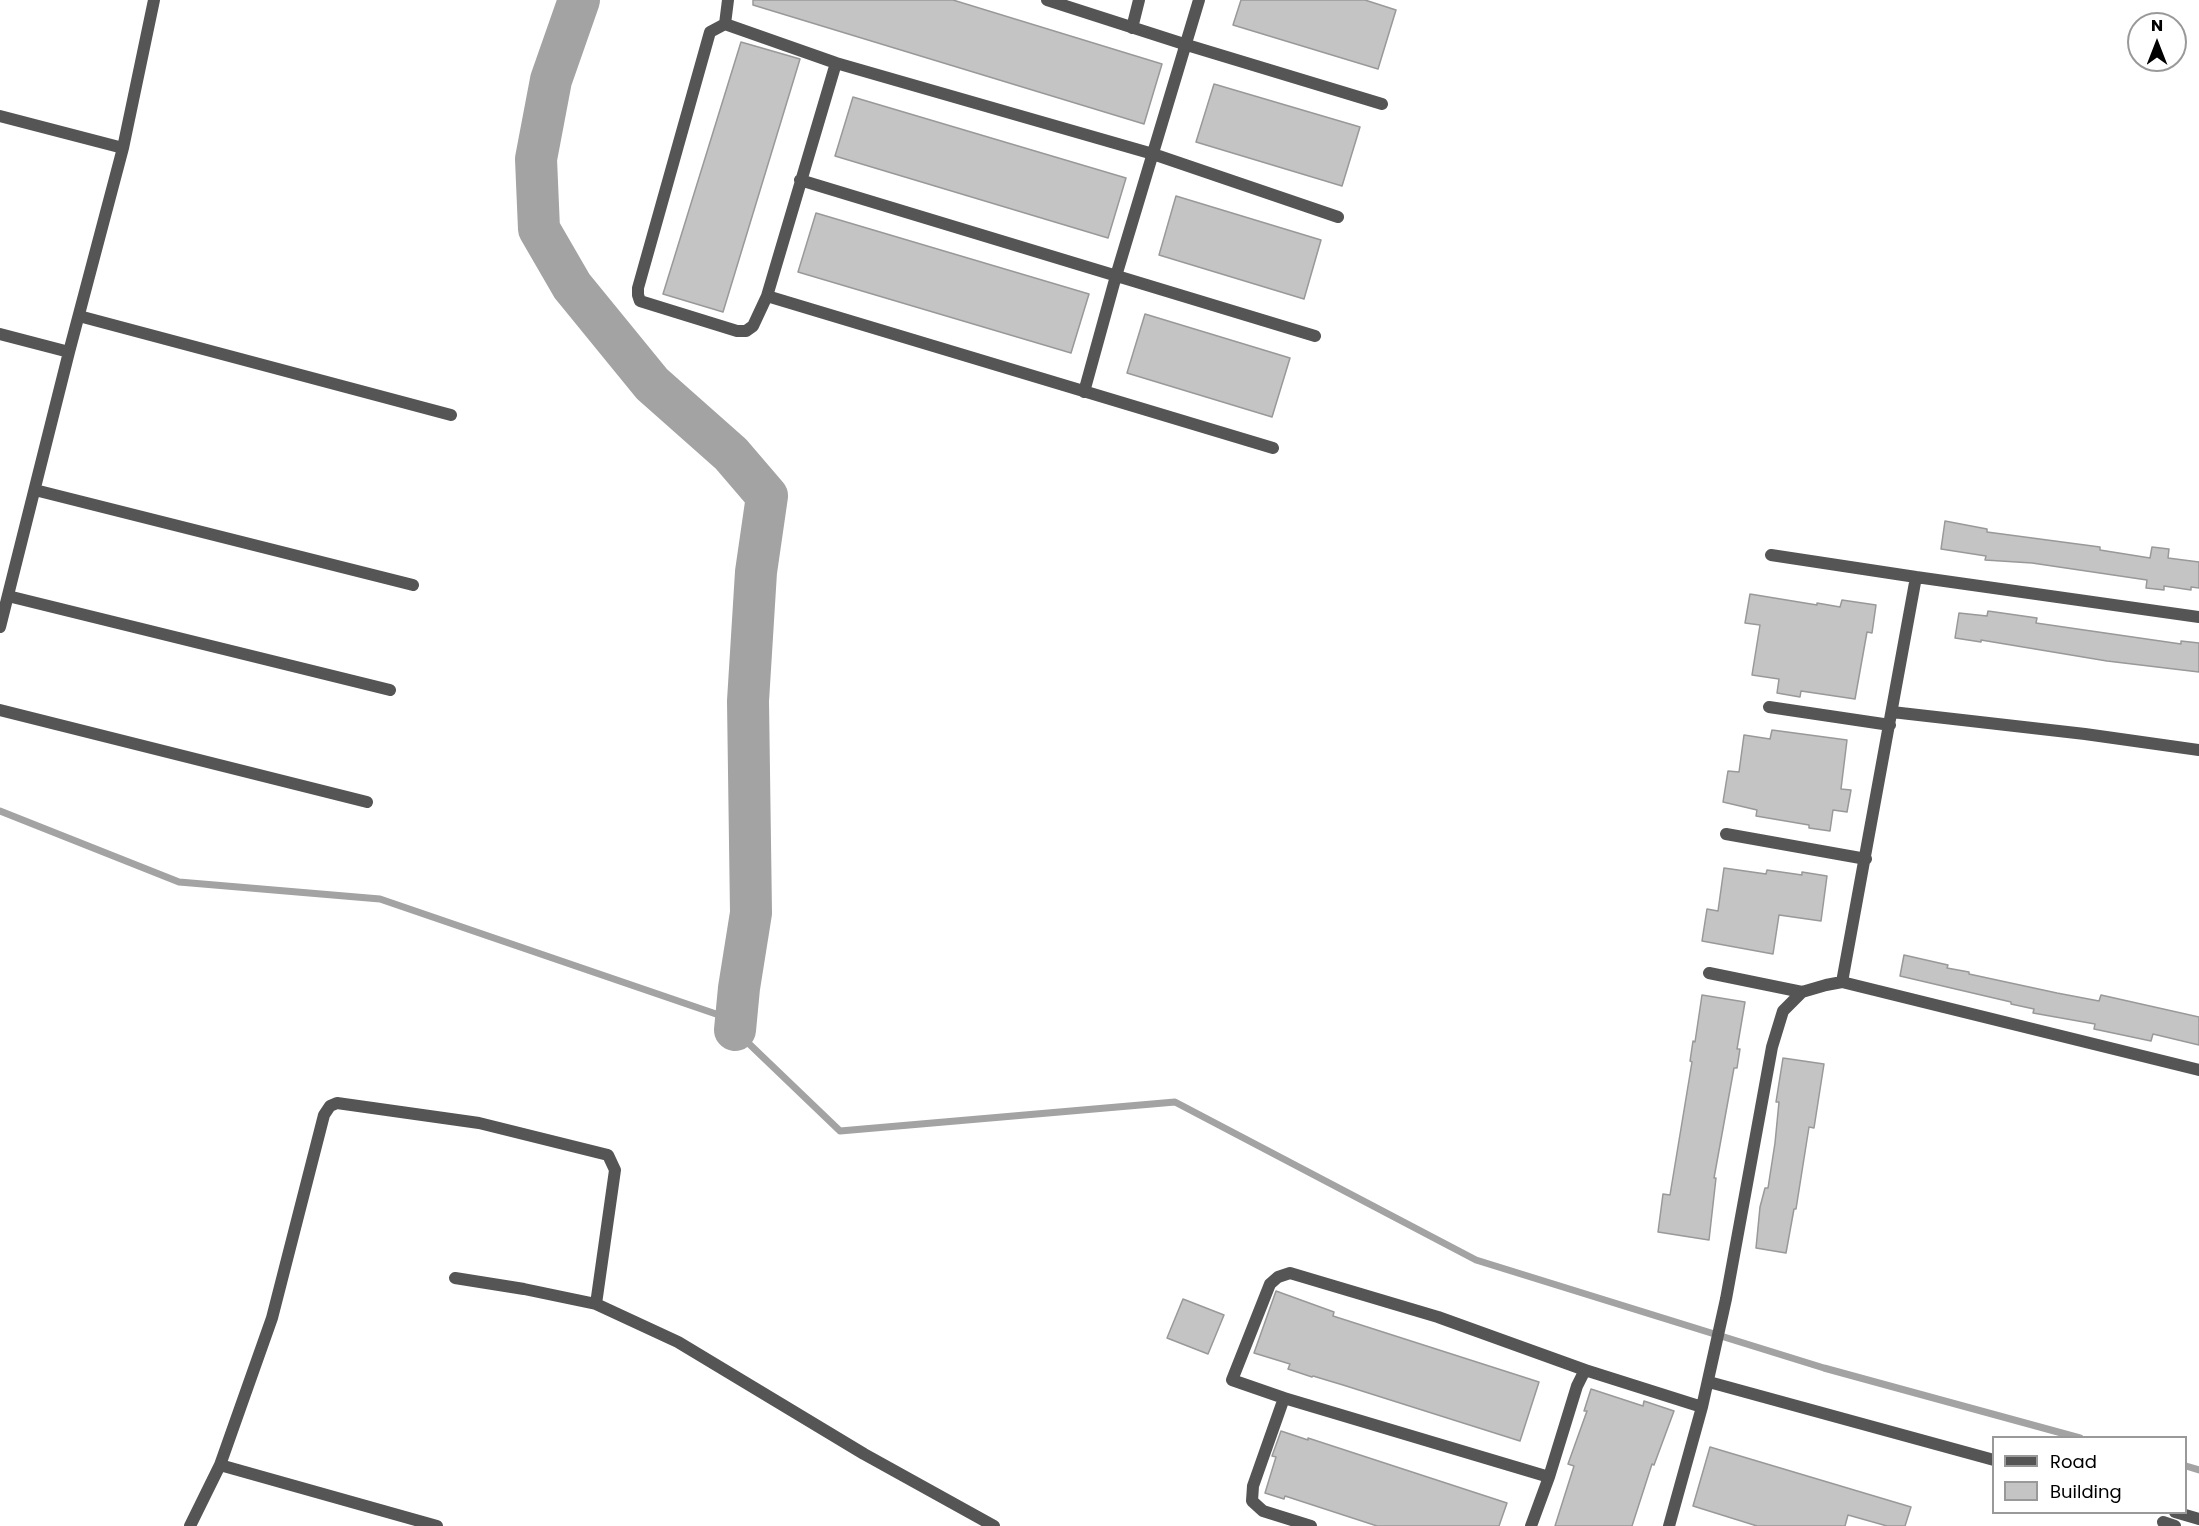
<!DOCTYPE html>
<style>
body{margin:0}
#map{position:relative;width:2199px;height:1526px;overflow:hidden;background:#fff;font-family:Poppins,sans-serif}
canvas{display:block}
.legend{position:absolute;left:1992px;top:1436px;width:195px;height:78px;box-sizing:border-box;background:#fff;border:2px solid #999;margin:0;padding:8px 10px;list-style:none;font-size:18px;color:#000}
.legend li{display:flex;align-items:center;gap:12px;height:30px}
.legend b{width:30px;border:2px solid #999}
.north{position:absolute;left:2127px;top:12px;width:60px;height:60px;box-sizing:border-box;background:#fff;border:2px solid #999;border-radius:50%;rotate:0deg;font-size:16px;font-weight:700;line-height:24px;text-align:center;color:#000}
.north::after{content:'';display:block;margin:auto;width:21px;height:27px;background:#000;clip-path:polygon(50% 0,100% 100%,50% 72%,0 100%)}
</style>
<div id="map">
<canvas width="2199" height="1526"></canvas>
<ul class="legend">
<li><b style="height:8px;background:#555"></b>Road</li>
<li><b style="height:16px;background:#c4c4c4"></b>Building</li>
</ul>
<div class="north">N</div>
</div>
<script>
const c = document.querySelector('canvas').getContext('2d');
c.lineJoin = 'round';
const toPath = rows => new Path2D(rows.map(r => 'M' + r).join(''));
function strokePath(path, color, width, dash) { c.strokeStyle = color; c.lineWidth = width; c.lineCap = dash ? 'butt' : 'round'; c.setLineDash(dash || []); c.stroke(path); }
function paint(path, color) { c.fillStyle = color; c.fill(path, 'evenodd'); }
strokePath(toPath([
 [0,811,179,882,380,899,719,1015,840,1131,1175,1102,1476,1260,1824,1368,2080,1438],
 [2186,1466,2199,1470]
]), '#a3a3a3', 7);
strokePath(toPath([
 [579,0,551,80,536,159,539,229,572,286,652,384,731,454,767,496,756,572,748,701,751,913,739,988,735,1030]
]), '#a3a3a3', 42);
const building = toPath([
 [753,0,953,0,1162,64,1144,124,753,5,753,0],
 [1241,0,1365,0,1396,10,1378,69,1233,25,1241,0],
 [741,42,800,59,723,312,663,294,741,42],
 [1214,84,1360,127,1342,186,1196,142,1214,84],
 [853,97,1126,178,1108,238,835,156,853,97],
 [1176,196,1321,240,1304,299,1159,255,1176,196],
 [816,213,1089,294,1071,353,798,272,816,213],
 [1145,314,1290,358,1272,417,1127,373,1145,314],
 [1945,521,1987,529,1987,532,2100,547,2100,550,2150,558,2152,547,2169,549,2168,558,2199,562,2199,588,2191,587,2191,590,2164,586,2164,590,2146,588,2147,580,2032,563,1985,560,1986,556,1941,549,1945,521],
 [1750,594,1817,605,1817,603,1840,607,1842,600,1876,605,1872,633,1867,632,1855,699,1801,691,1800,697,1777,693,1779,679,1752,675,1760,625,1745,623,1750,594],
 [1988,611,2037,618,2036,623,2181,644,2181,641,2199,643,2199,672,2107,661,1981,640,1981,642,1955,638,1959,613,1987,616,1988,611],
 [1772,730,1847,740,1841,789,1851,790,1847,812,1833,810,1830,831,1809,828,1809,825,1756,816,1757,810,1723,802,1728,771,1739,772,1744,735,1770,739,1772,730],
 [1724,868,1766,874,1767,870,1802,875,1802,872,1827,876,1821,921,1779,915,1773,954,1702,941,1707,909,1718,911,1724,868],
 [1904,955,1948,965,1947,968,1969,972,1969,974,2057,993,2099,1001,2101,995,2199,1017,2199,1045,2153,1034,2151,1041,2094,1029,2095,1024,2033,1013,2034,1009,2011,1004,2011,1002,1900,976,1904,955],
 [1702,995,1745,1002,1737,1049,1740,1049,1737,1068,1734,1068,1714,1178,1716,1178,1709,1240,1658,1232,1663,1194,1670,1195,1692,1062,1690,1061,1693,1041,1695,1042,1702,995],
 [1783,1058,1824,1064,1814,1128,1809,1127,1796,1209,1794,1209,1786,1253,1756,1248,1760,1207,1765,1188,1768,1188,1775,1143,1779,1102,1776,1102,1783,1058],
 [1276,1291,1334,1312,1333,1316,1539,1382,1520,1441,1343,1385,1313,1376,1312,1377,1288,1369,1290,1364,1254,1353,1276,1291],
 [1183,1299,1224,1315,1208,1354,1167,1338,1183,1299],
 [1591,1389,1643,1406,1644,1401,1674,1411,1654,1465,1652,1464,1632,1526,1555,1526,1574,1466,1568,1464,1587,1411,1584,1411,1591,1389],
 [1281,1431,1308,1440,1308,1438,1507,1503,1499,1526,1377,1526,1285,1496,1284,1499,1265,1493,1276,1457,1272,1456,1281,1431],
 [1710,1447,1911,1507,1905,1526,1887,1526,1848,1515,1845,1526,1757,1526,1693,1506,1710,1447]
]);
paint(building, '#c4c4c4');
strokePath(building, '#999', 1.5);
strokePath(toPath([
 [1047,0,1187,45,1382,104],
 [725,24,728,0],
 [1132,28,1139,0],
 [836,63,767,296,753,326,746,331,737,331,640,301,638,295,638,288,710,32,725,24,836,63,1153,154,1338,217],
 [0,116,123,148],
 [800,180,1315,336],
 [767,296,1273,448],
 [79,316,451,415],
 [0,334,69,352],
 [1084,392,1116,276,1199,0],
 [35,490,413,585],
 [1771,555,1916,577],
 [8,596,390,690],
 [0,627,69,352,123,148,154,0],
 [1769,707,1890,725],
 [0,710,367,802],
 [1892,712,2085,734,2199,750],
 [1726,834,1866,859],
 [1709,973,1802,992],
 [1842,982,2199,1070],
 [455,1278,524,1289,596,1304,678,1342,864,1454,994,1526],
 [1709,1382,1994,1460],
 [1284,1398,1253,1486,1252,1501,1263,1511,1311,1526],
 [220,1465,437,1526],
 [1549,1477,1284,1398,1232,1380,1270,1284,1278,1277,1290,1273,1438,1317,1585,1370],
 [2175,1512,2199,1519],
 [2163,1522,2175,1526],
 [190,1526,220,1465,272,1318,324,1115,330,1106,337,1103,479,1123,608,1155,615,1170,596,1304],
 [1531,1526,1549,1477,1577,1386,1585,1370,1702,1407,1726,1299,1772,1047,1783,1011,1802,992,1826,985,1842,982,1916,577,2199,617],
 [1669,1526,1702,1407]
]), '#555', 12);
</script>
